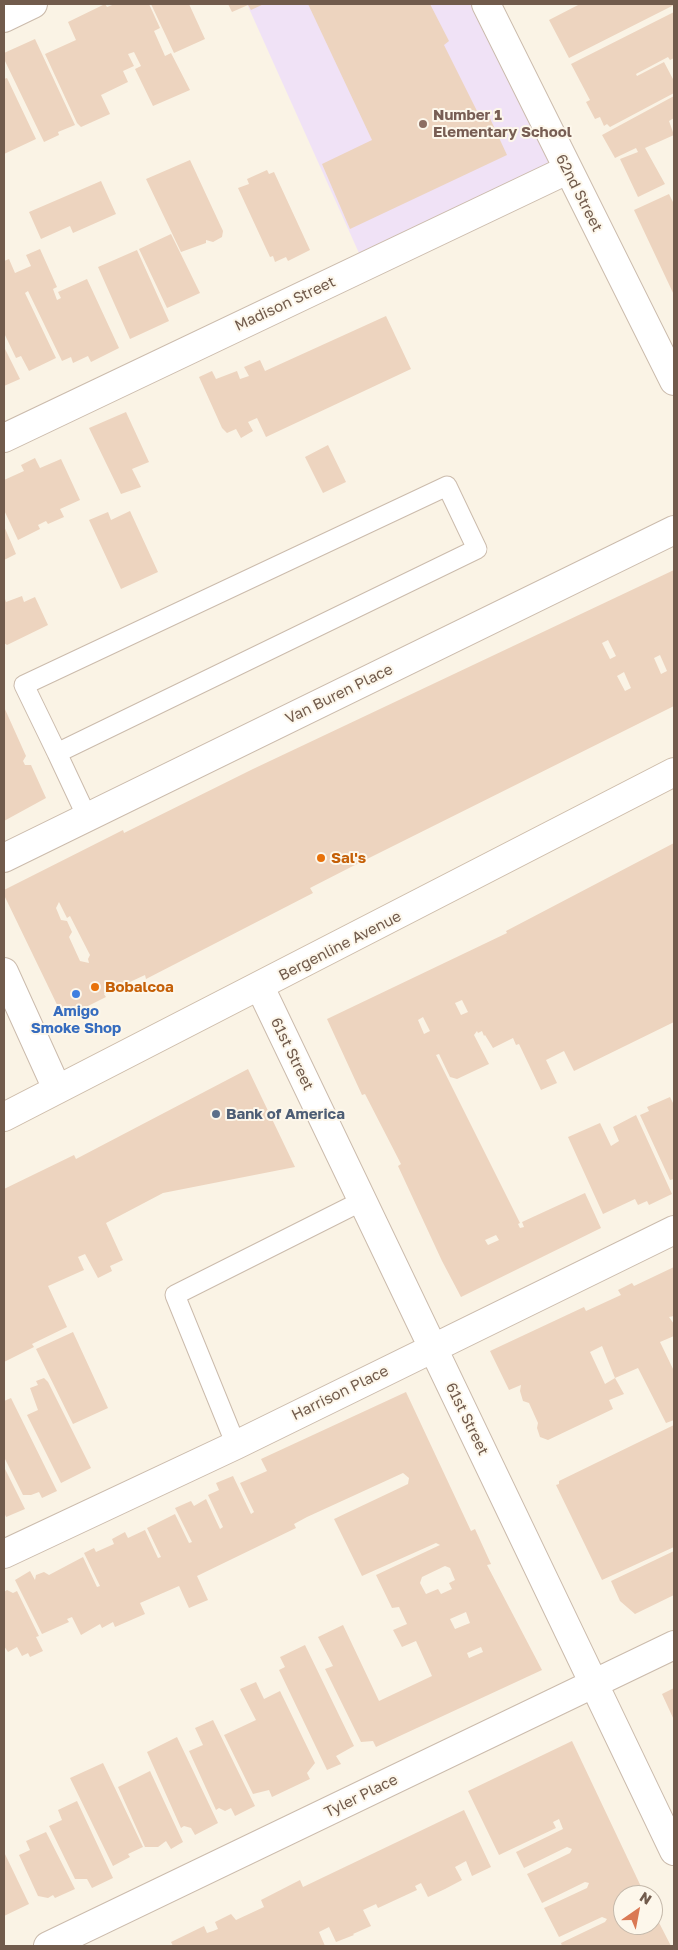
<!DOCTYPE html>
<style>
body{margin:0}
#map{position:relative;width:678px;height:1950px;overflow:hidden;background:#faf3e5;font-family:"Golos Text",sans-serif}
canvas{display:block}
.frame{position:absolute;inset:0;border:5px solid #715b4c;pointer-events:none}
.north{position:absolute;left:613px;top:1885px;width:50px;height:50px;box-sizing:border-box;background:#fdf7eb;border:1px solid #c5b9ab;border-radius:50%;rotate:33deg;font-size:14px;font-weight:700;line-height:20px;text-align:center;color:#715b4c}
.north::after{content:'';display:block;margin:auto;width:18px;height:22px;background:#da7954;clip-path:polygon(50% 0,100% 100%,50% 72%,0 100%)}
</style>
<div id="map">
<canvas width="678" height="1950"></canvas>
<div class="frame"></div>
<div class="north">N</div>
</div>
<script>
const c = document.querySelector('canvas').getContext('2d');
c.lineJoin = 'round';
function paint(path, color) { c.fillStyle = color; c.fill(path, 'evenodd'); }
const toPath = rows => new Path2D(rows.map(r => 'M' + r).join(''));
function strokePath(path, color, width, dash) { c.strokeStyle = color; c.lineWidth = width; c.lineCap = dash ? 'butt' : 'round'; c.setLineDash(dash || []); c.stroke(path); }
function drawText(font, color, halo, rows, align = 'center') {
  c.font = font + ' "Golos Text",sans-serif'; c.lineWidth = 4; c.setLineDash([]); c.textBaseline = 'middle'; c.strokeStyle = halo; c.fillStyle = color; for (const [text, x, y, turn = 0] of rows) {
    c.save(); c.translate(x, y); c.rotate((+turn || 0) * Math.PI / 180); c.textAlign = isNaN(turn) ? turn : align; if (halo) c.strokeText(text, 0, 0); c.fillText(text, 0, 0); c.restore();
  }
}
paint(toPath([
 [247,4,485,4,565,165,363,262]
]), '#f0e2f6');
paint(toPath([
 [105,4,107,7,115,4,149,4,160,28,154,31,165,56,171,53,190,90,153,106,135,69,141,66,134,52,128,54,134,66,123,71,128,82,101,95,110,114,81,127,77,123,45,54,76,40,68,22],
 [151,4,189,4,205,39,174,53],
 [228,4,264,4,251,10,248,5,232,12],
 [308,4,430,4,449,41,444,45,480,117,488,114,507,155,350,229,322,164,372,140],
 [580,4,674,4,674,5,569,58,549,20],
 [674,12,674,58,670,60,668,57,636,74,637,76,664,62,674,81,674,93,610,127,607,124,604,126,600,117,595,119,586,102,590,100,571,64],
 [35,39,75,125,58,132,59,135,44,142,4,59,4,53],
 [7,78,36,139,4,154,4,79],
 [674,96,674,118,669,121,674,135,645,148,665,184,638,197,620,159,638,152,636,148,615,158,602,135],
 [190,160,223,231,222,237,213,242,206,240,206,243,181,252,146,179],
 [267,170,269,174,274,172,310,250,288,261,286,257,275,262,273,256,270,257,238,188,249,184,247,179],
 [101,181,116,214,73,233,70,226,41,239,29,212],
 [669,194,674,204,674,295,634,210],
 [171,234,200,293,167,308,139,249],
 [40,249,57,287,53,289,57,300,61,298,58,292,87,279,119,348,91,362,88,356,73,363,71,357,62,361,28,291,25,293,56,358,29,371,21,356,16,358,4,333,4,261,9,259,15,273,31,266,26,255],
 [137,250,169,321,130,339,98,267],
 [386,316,411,369,266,437,257,418,248,422,253,431,241,438,236,429,227,433,222,428,199,377,212,371,216,379,237,371,240,379,249,376,244,367,260,360,265,371],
 [4,347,20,379,4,386],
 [126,412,149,462,132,469,141,487,121,494,89,428],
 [328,445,346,482,323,493,305,457],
 [35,458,40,468,61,459,80,500,60,509,64,517,48,524,46,521,38,525,40,529,18,540,4,510,4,480,24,471,21,465],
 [130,511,158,572,121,589,89,520,108,512,111,520],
 [4,526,16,554,4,560],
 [674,570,674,706,351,867,310,888,313,893,146,979,145,975,104,994,106,997,66,1017,62,1015,4,895,4,890,123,830,124,833,253,769],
 [608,640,616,656,610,659,602,643],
 [660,655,667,671,661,674,654,658],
 [624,672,631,688,625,691,617,676],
 [59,902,67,918,70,916,90,955,88,959,89,963,80,961,69,937,72,932,67,921,61,920,56,908],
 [4,596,6,602,22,596,24,602,35,597,48,625,7,645,4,643],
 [4,707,26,756,23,761,25,765,31,765,46,798,4,821],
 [674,843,674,1022,574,1071,564,1051,546,1060,557,1083,541,1090,519,1044,516,1045,513,1038,493,1048,485,1035,484,1036,482,1031,478,1033,477,1031,474,1035,489,1064,457,1079,450,1077,439,1054,436,1055,520,1223,518,1224,520,1228,524,1227,522,1222,585,1193,601,1228,461,1297,442,1261,398,1166,401,1164,365,1094,362,1095,327,1019,507,933,506,931],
 [462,1000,468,1012,461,1015,455,1003],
 [423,1017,430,1031,424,1034,418,1020],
 [496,1235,499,1240,488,1245,485,1240],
 [248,1069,295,1167,163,1193,106,1223,123,1260,110,1266,112,1271,98,1278,85,1254,78,1257,84,1270,48,1286,67,1327,32,1344,34,1347,4,1362,4,1189,74,1155,76,1159],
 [670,1097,674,1105,674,1179,670,1180,640,1115,649,1111,647,1107],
 [636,1115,672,1194,649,1205,647,1201,638,1205,635,1199,603,1214,568,1137,600,1123,611,1146,619,1141,613,1127],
 [674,1267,674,1316,669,1317,674,1324,674,1336,660,1342,674,1371,674,1420,666,1423,638,1368,615,1378,602,1346,590,1352,605,1384,615,1378,624,1394,609,1400,613,1409,548,1440,540,1437,537,1428,538,1423,529,1403,523,1401,520,1391,521,1385,509,1390,490,1351,584,1307,586,1311,621,1295,618,1290,632,1283,634,1286],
 [73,1332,108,1408,73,1424,36,1349],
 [44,1378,48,1382,91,1468,61,1483,27,1415,38,1410,30,1388,38,1385,36,1381],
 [406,1392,471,1531,475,1529,491,1564,487,1565,542,1670,376,1747,373,1741,361,1742,325,1669,333,1666,318,1637,343,1625,379,1701,432,1676,416,1641,402,1647,393,1630,407,1624,399,1607,392,1608,376,1575,440,1545,436,1543,362,1576,334,1519,408,1484,409,1478,403,1473,307,1517,294,1524,296,1528,197,1576,208,1600,189,1608,179,1586,140,1603,145,1614,115,1627,113,1622,102,1628,100,1624,81,1635,72,1617,67,1619,69,1622,42,1634,15,1580,30,1571,35,1580,36,1575,44,1572,49,1575,83,1557,97,1587,100,1586,84,1553,94,1548,96,1552,114,1544,112,1539,125,1532,128,1538,145,1530,158,1558,161,1557,147,1528,175,1514,189,1543,192,1542,175,1508,191,1501,194,1506,206,1499,220,1529,223,1527,208,1495,219,1490,216,1483,233,1476,251,1514,254,1512,240,1483,267,1471,261,1459],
 [445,1566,450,1568,455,1580,449,1583,452,1589,441,1594,438,1589,426,1594,420,1583,422,1577],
 [466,1612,470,1623,455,1629,450,1619],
 [481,1647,483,1652,469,1658,467,1653],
 [11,1398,57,1491,42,1498,39,1492,31,1495,23,1495,4,1457,4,1401],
 [674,1425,674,1547,602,1580,556,1485,559,1484,559,1481],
 [4,1467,25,1509,6,1517,4,1512],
 [674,1551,674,1595,635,1614,620,1601,611,1581],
 [7,1590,13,1593,17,1591,39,1636,36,1637,43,1651,30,1657,28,1653,22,1656,17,1647,8,1652,4,1646,4,1592],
 [305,1645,354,1746,336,1756,341,1764,327,1770,279,1670,285,1667,280,1657],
 [256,1682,264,1699,280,1691,315,1763,307,1773,310,1779,272,1797,269,1790,253,1794,224,1735,256,1720,240,1689],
 [674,1688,674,1720,662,1694],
 [213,1720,255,1806,235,1816,231,1808,225,1811,219,1808,216,1810,189,1751,203,1745,195,1728],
 [177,1737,218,1823,195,1835,191,1828,184,1826,181,1828,147,1752],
 [572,1741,645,1895,623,1895,623,1925,653,1925,653,1911,671,1946,562,1946,561,1943,605,1922,607,1919,602,1917,559,1937,544,1908,587,1888,589,1883,585,1882,542,1903,527,1874,570,1853,572,1849,567,1847,524,1868,516,1852,563,1829,559,1819,553,1822,556,1828,499,1855,468,1791],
 [103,1763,143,1847,128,1854,130,1857,113,1866,70,1778],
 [150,1771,183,1842,171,1849,166,1841,158,1847,145,1847,118,1787],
 [77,1801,113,1878,92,1888,87,1879,75,1879,49,1826,62,1820,58,1810],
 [464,1810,491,1867,472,1876,466,1861,455,1867,462,1880,445,1889,428,1897,421,1883,415,1886,417,1890,378,1908,376,1904,363,1910,371,1926,353,1934,354,1935,336,1942,329,1927,319,1932,325,1946,173,1946,171,1942,204,1926,207,1933,213,1931,218,1929,215,1922,231,1914,236,1920,264,1907,261,1900,300,1880,303,1887],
 [46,1832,75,1889,55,1898,53,1895,48,1898,38,1896,19,1855,30,1850,26,1841],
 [4,1852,29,1904,4,1916]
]), '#edd4bf');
const lane = toPath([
 [57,753,24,685,447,486,477,549,57,753,87,817],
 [236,1445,175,1295,362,1201]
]);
const street = toPath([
 [486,4,674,381],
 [4,18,33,4],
 [4,438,567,170],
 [4,858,674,530],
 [4,972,57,1089],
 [260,987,674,1851],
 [4,1554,236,1445,674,1230],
 [48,1946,674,1645]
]);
const secondary = toPath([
 [4,1117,674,772]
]);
strokePath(lane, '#cbbbac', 21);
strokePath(street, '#cbbbac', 30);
strokePath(secondary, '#cdbcaa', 30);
strokePath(lane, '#fff', 19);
strokePath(street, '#fff', 28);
strokePath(secondary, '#fff', 28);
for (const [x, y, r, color] of [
 [423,124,5,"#8d6e63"],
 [321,858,5,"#e8710a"],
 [95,987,5,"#e8710a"],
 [76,994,5,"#3f7fe0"],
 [216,1114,5,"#5c6f8a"]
]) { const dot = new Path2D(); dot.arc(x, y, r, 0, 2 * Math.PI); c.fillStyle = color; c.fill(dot); strokePath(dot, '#fdf7eb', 2); }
drawText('bold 15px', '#785e54', '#fdf7eb', [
 ["Number 1",433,115],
 ["Elementary School",433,132]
], 'left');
drawText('15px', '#715b4c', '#fdf7eb', [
 ["62nd Street",579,193,63],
 ["Madison Street",285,304,-25],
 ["Van Buren Place",339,694,-26],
 ["Bergenline Avenue",340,946,-27],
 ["61st Street",292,1054,64],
 ["Harrison Place",340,1393,-26],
 ["61st Street",467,1419,64],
 ["Tyler Place",361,1796,-26]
]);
drawText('bold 15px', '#c56008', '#fdf7eb', [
 ["Sal's",331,858],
 ["Bobalcoa",105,987]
], 'left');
drawText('bold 15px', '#366cbe', '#fdf7eb', [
 ["Amigo",76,1011],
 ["Smoke Shop",76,1028]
]);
drawText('bold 15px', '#4e5e75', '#fdf7eb', [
 ["Bank of America",226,1114]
], 'left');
</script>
